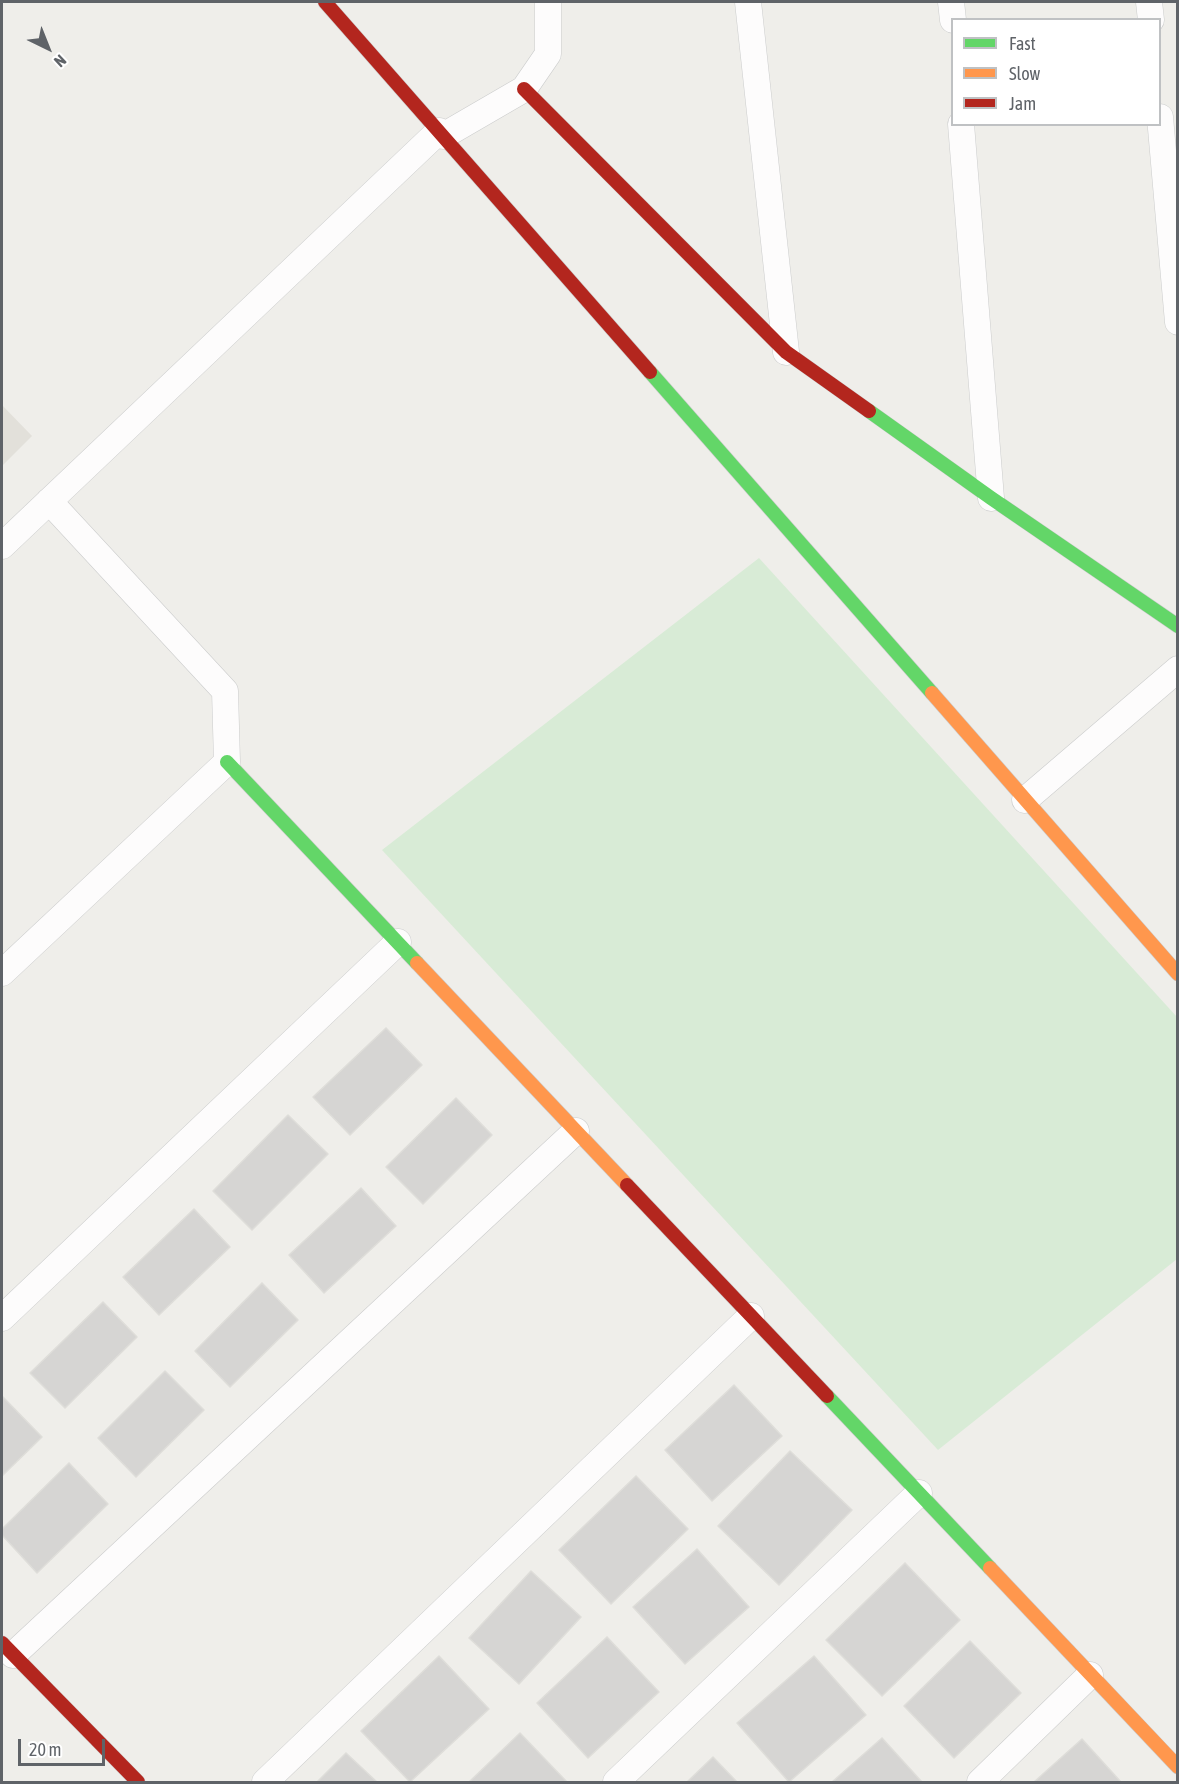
<!DOCTYPE html>
<style>
body{margin:0}
#map{position:relative;width:1179px;height:1784px;overflow:hidden;background:#efeeea;font-family:"Asap Condensed",sans-serif}
canvas{display:block}
.frame{position:absolute;inset:0;border:3px solid #5f6368;pointer-events:none}
.legend{position:absolute;left:951px;top:18px;width:210px;height:108px;box-sizing:border-box;background:#fff;border:2px solid #bfc1c3;margin:0;padding:8px 10px;list-style:none;font-size:18px;color:#5f6368}
.legend li{display:flex;align-items:center;gap:12px;height:30px}
.legend b{width:30px;border:2px solid #bfc1c3}
.north{position:absolute;left:18px;top:18px;width:60px;height:60px;-webkit-text-stroke:4px #fff;paint-order:stroke;rotate:137deg;font-size:16px;font-weight:700;line-height:24px;text-align:center;color:#5f6368}
.north::after{content:'';display:block;margin:auto;width:21px;height:27px;background:#5f6368;clip-path:polygon(50% 0,100% 100%,50% 72%,0 100%)}
.scale{position:absolute;left:18px;top:1739px;width:87px;height:27px;box-sizing:border-box;border:3px solid #5f6368;border-top:0;padding-left:8px;font-size:18px;line-height:21px;white-space:nowrap;color:#5f6368;-webkit-text-stroke:4px #fff;paint-order:stroke}
</style>
<div id="map">
<canvas width="1179" height="1784"></canvas>
<div class="frame"></div>
<ul class="legend">
<li><b style="height:8px;background:#63d668"></b>Fast</li>
<li><b style="height:8px;background:#ff974d"></b>Slow</li>
<li><b style="height:8px;background:#b3261e"></b>Jam</li>
</ul>
<div class="north">N</div>
<div class="scale">20 m</div>
</div>
<script>
const c = document.querySelector('canvas').getContext('2d');
c.lineJoin = 'round';
function paint(path, color) { c.fillStyle = color; c.fill(path, 'evenodd'); }
const toPath = rows => new Path2D(rows.map(r => 'M' + r).join(''));
function strokePath(path, color, width, dash) { c.strokeStyle = color; c.lineWidth = width; c.lineCap = dash ? 'butt' : 'round'; c.setLineDash(dash || []); c.stroke(path); }
paint(toPath([
 [2,405,32,436,2,466]
]), '#e2e0da');
paint(toPath([
 [759,558,1177,1017,1177,1259,938,1450,382,850]
]), '#d8ebd6');
const building = toPath([
 [386,1028,422,1065,350,1135,313,1097,386,1028],
 [456,1098,492,1135,423,1204,386,1167,456,1098],
 [288,1115,328,1154,252,1230,213,1191,288,1115],
 [361,1188,396,1226,324,1293,289,1255,361,1188],
 [194,1209,230,1247,159,1315,123,1277,194,1209],
 [262,1283,298,1320,230,1387,195,1351,262,1283],
 [103,1302,137,1337,65,1408,30,1373,103,1302],
 [165,1371,204,1410,136,1477,98,1438,165,1371],
 [734,1385,782,1436,712,1501,665,1450,734,1385],
 [3,1397,42,1437,2,1476,2,1398,3,1397],
 [790,1451,852,1510,779,1585,718,1526,790,1451],
 [69,1463,108,1504,37,1573,2,1535,2,1529,69,1463],
 [636,1476,688,1529,611,1604,559,1550,636,1476],
 [697,1549,749,1607,685,1664,633,1607,697,1549],
 [905,1563,960,1620,882,1696,826,1640,905,1563],
 [531,1571,581,1617,519,1684,469,1638,531,1571],
 [607,1637,659,1692,588,1758,537,1703,607,1637],
 [970,1641,1021,1693,954,1758,904,1706,970,1641],
 [439,1656,489,1709,410,1782,361,1731,439,1656],
 [814,1656,866,1715,789,1782,737,1723,814,1656],
 [520,1733,567,1782,469,1782,520,1733],
 [882,1738,922,1782,832,1782,882,1738],
 [1082,1739,1121,1782,1034,1782,1082,1739],
 [346,1753,377,1782,317,1782,346,1753],
 [713,1757,737,1782,687,1782,713,1757]
]);
paint(building, '#d6d5d3');
strokePath(building, '#deddd9', 1.5);
const street = toPath([
 [748,2,786,352],
 [951,2,953,20],
 [1149,2,1151,20],
 [1160,117,1178,322],
 [961,124,991,498],
 [443,136,524,89,548,54,548,2],
 [2,546,439,131],
 [1025,800,1178,669],
 [2,973,227,762,225,691,49,501],
 [2,1318,398,942],
 [13,1655,576,1131],
 [265,1782,751,1316],
 [616,1782,919,1493],
 [980,1782,1090,1675]
]);
const fast = toPath([
 [650,372,932,693],
 [869,411,991,498,1178,626],
 [227,762,417,963],
 [827,1396,990,1568]
]);
const slow = toPath([
 [932,693,1178,974],
 [417,963,627,1185],
 [990,1568,1178,1767]
]);
const jam = toPath([
 [325,2,650,372],
 [524,89,786,352,869,411],
 [627,1185,827,1396],
 [2,1643,138,1782]
]);
strokePath(street, '#cbcccc', 27);
strokePath(fast, '#cacacb', 15);
strokePath(slow, '#cacacb', 15);
strokePath(jam, '#cacacb', 15);
strokePath(street, '#fdfcfc', 26);
strokePath(fast, '#63d668', 14);
strokePath(slow, '#ff974d', 14);
strokePath(jam, '#b3261e', 14);
</script>
